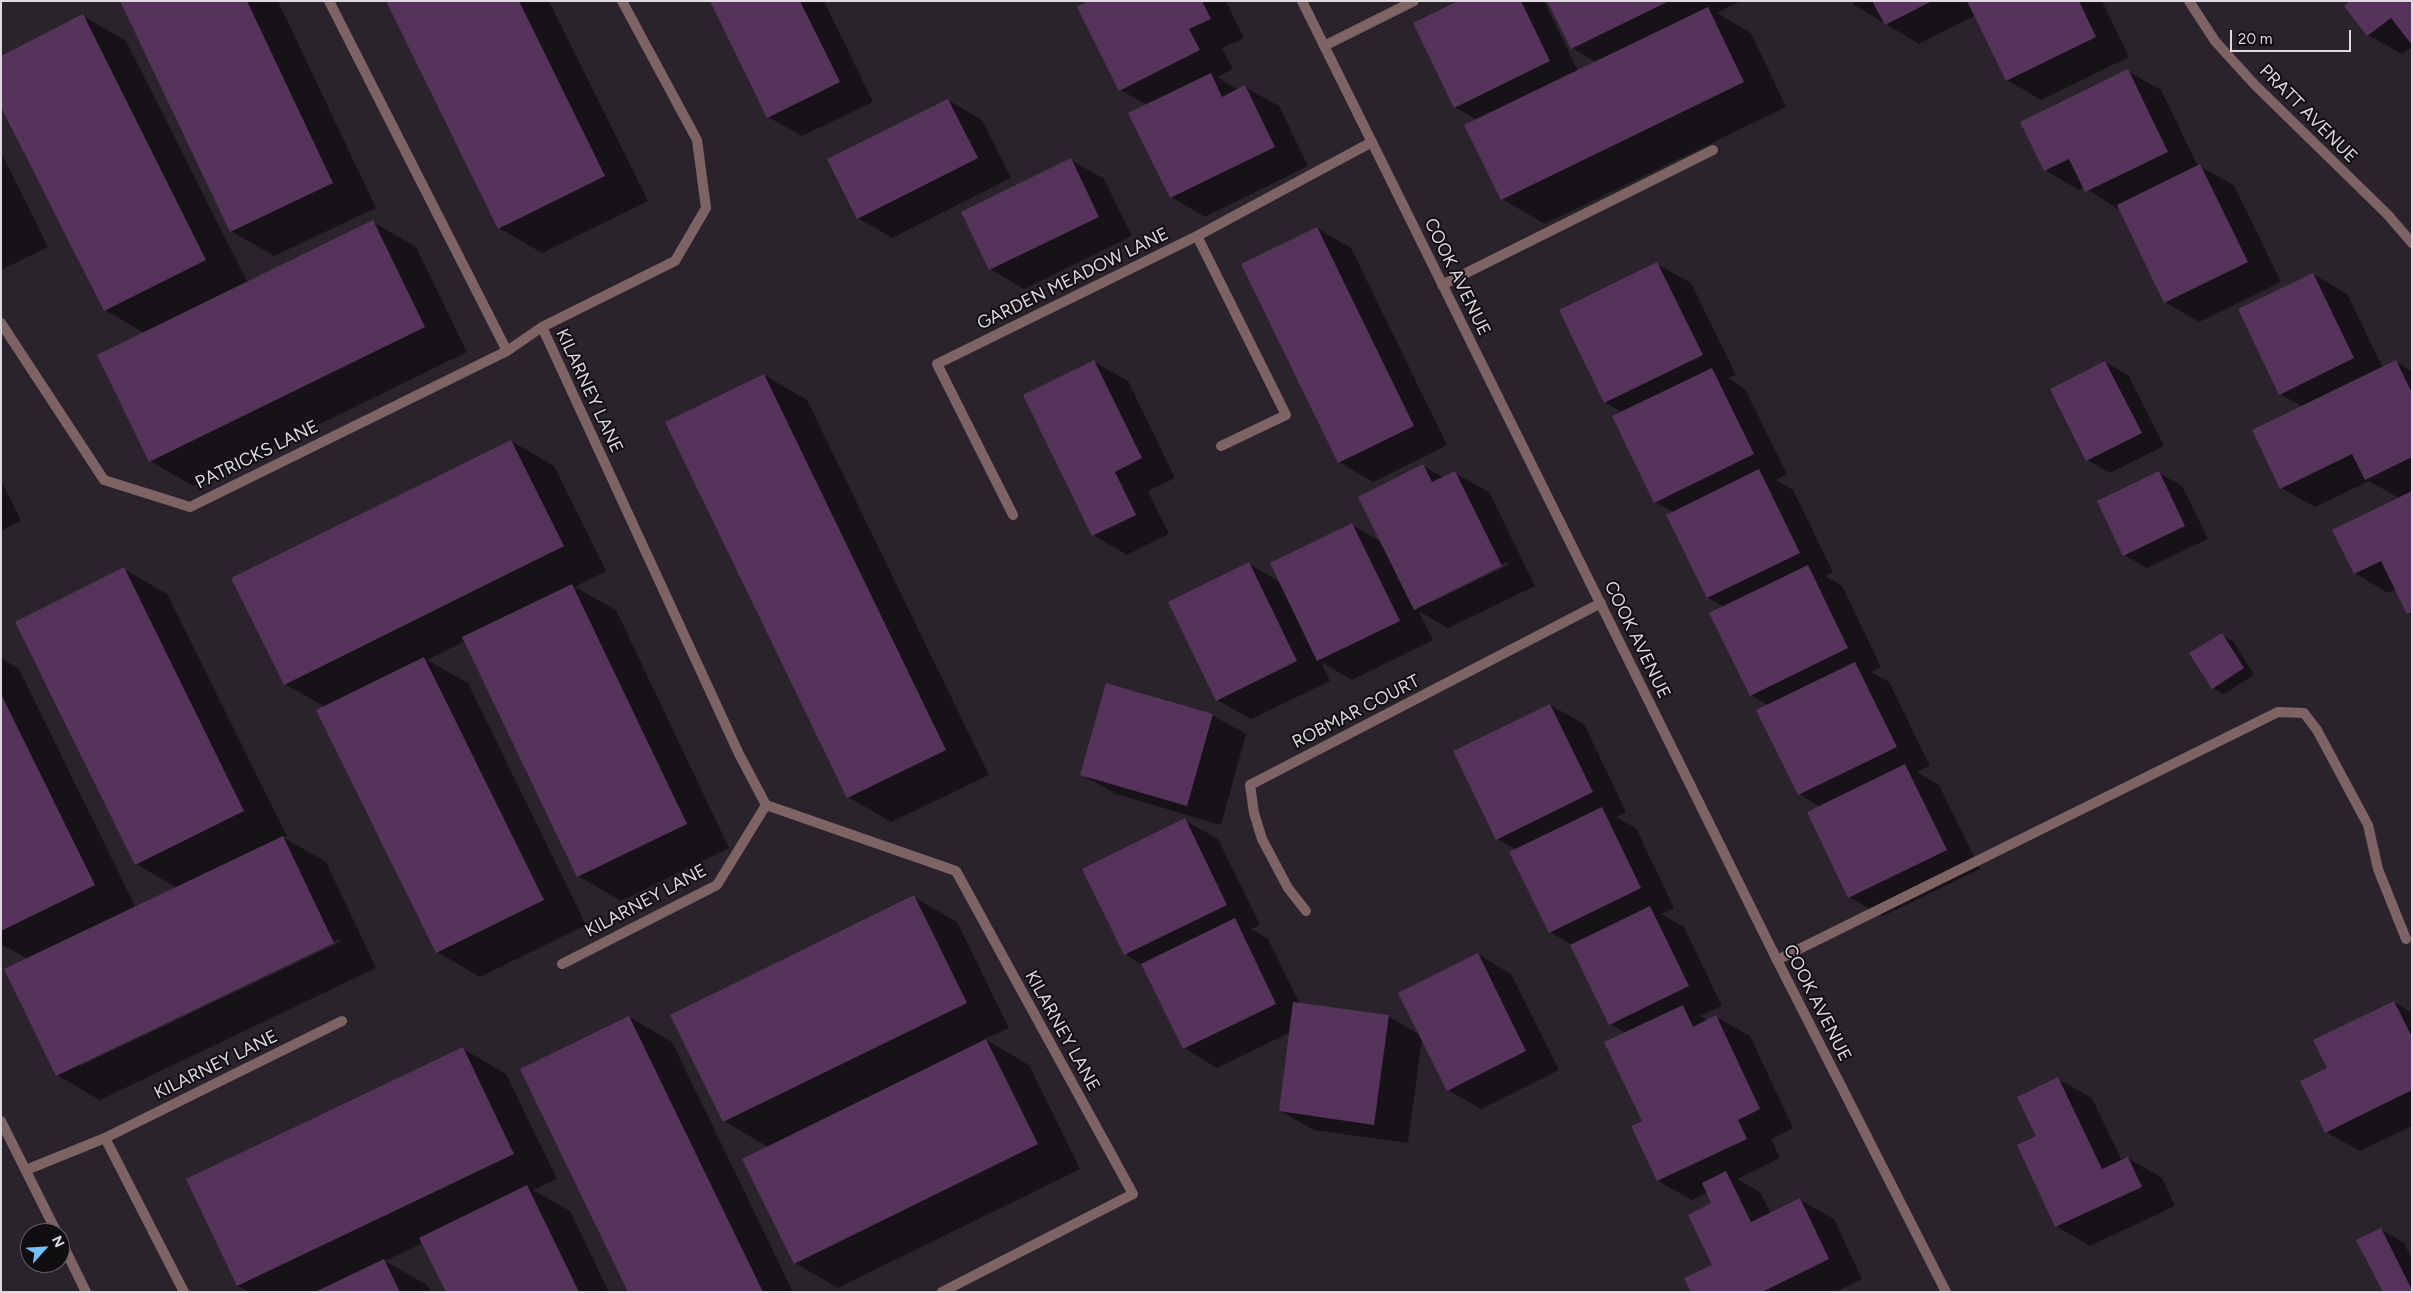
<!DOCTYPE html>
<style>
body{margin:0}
#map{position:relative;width:2413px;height:1293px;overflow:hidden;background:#2a232c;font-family:Figtree,sans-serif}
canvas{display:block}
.frame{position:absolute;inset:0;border:2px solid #ded9df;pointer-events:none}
.north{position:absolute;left:20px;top:1223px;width:50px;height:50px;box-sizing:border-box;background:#110e12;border:1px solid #635f64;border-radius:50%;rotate:64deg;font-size:14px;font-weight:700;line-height:20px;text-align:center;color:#ded9df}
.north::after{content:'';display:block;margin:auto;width:18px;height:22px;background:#75c0f6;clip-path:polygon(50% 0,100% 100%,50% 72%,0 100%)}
.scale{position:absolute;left:2230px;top:30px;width:121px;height:22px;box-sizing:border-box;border:2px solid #ded9df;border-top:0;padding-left:6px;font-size:15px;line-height:18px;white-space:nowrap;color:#ded9df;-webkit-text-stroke:4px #110e12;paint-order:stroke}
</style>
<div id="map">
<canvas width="2413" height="1293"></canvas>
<div class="frame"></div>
<div class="north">N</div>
<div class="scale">20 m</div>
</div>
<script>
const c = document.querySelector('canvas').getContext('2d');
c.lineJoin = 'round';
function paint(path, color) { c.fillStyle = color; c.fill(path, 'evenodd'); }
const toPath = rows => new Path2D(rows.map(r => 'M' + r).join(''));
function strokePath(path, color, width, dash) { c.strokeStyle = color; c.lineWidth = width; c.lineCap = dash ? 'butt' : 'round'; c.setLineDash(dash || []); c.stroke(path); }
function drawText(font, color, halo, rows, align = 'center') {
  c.font = font + ' Figtree,sans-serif'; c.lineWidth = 4; c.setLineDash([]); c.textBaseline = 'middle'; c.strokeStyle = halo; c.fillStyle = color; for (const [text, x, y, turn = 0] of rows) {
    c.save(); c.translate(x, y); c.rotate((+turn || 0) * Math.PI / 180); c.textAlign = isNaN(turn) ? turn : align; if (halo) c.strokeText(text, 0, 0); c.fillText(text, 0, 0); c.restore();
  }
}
paint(toPath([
 [122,1,278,1,376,208,274,256,231,231],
 [387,1,549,1,648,201,542,253,499,228],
 [712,1,824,1,873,102,802,136,768,117],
 [1091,1,1226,1,1244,38,1222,48,1233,69,1217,77,1239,90,1245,87,1279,106,1308,166,1205,217,1171,197,1147,105,1120,90],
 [1461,1,1544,1,1578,71,1596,62,1572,48,1549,1,1741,1,1717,13,1751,33,1786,107,1545,224,1502,199,1477,120,1455,107],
 [1852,1,2102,1,2129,57,2041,100,2007,80,1974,16,1919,44,1854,5],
 [2412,1,2412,47,2402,54,2368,35],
 [83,16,126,41,248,283,373,222,416,247,467,352,193,486,150,461,144,333,105,310],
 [2127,71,2161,90,2198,166,2234,185,2281,282,2199,322,2165,302,2121,211,2084,187,2079,190,2045,170],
 [948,100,982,120,1011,178,892,238,858,218],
 [1,152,48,247,1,270],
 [1071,160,1104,179,1132,236,1024,289,990,269],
 [1317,228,1351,248,1447,445,1373,482,1339,462],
 [1657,264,1691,283,1736,375,1728,378,1745,389,1787,474,1776,480,1793,490,1833,572,1825,576,1842,586,1881,667,1871,672,1889,682,1930,766,1917,772,1939,785,1980,869,1883,916,1849,897,1821,807,1799,794,1768,705,1751,695,1724,607,1708,598,1673,512,1655,502,1623,413,1605,402],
 [2313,274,2347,294,2383,368,2396,362,2412,371,2412,615,2408,613,2397,589,2388,593,2355,573,2399,498,2369,481,2315,507,2281,488,2303,407,2280,394],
 [1094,362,1128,381,1175,478,1148,491,1169,534,1127,555,1093,535],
 [2105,362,2128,375,2164,446,2110,473,2087,460],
 [764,375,807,400,989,775,891,822,848,797],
 [511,441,554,466,606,571,575,587,616,610,729,848,621,901,578,876,465,641,427,660,468,683,586,925,480,977,437,952,325,707,285,684],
 [1423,466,1444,478,1455,473,1489,492,1535,586,1448,628,1418,611,1433,640,1352,680,1321,662,1330,681,1251,719,1217,700,1249,564,1280,582,1352,525,1381,542],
 [1507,562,1508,565,1432,602,1432,599],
 [2159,473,2182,486,2208,539,2147,568,2124,555],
 [1,480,21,521,1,531],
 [124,569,167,594,287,836,283,837,326,862,376,968,100,1100,57,1075,28,959,1,944,1,658,19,669,136,908,177,888,136,864],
 [339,939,340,942,80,1066,80,1063],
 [2222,635,2233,641,2254,675,2224,694,2213,688],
 [1550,705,1584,724,1626,812,1616,817,1636,828,1674,908,1661,914,1684,927,1722,1006,1700,1016,1708,1021,1716,1017,1750,1036,1793,1128,1771,1139,1780,1158,1737,1179,1760,1192,1771,1214,1800,1200,1834,1219,1862,1279,1835,1292,1692,1292,1714,1265,1713,1204,1708,1192,1692,1200,1658,1181,1633,1127,1644,1121,1626,1033,1610,1024,1572,945,1550,932,1517,850,1497,839],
 [1212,715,1246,734,1221,825,1116,794,1082,775],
 [1184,820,1218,839,1260,925,1251,929,1268,939,1300,1004,1388,1016,1420,1035,1478,954,1511,974,1559,1070,1481,1109,1448,1090,1422,1038,1408,1143,1314,1130,1280,1111,1291,1032,1217,1068,1184,1048,1143,965,1125,954],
 [914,897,957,922,1009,1028,985,1039,1029,1065,1080,1169,838,1288,795,1263,768,1147,724,1121],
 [2394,1002,2412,1013,2412,1126,2360,1151,2326,1132,2328,1069],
 [629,1017,672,1042,793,1292,630,1292],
 [463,1049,506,1074,557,1179,533,1190,570,1211,609,1292,447,1292,423,1243,385,1261,427,1285,431,1292,249,1292,238,1286,188,1179],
 [2058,1079,2092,1098,2122,1161,2128,1158,2162,1178,2175,1206,2090,1246,2056,1226,2037,1137],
 [2380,1229,2404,1243,2412,1259,2412,1292]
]), '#0007');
paint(toPath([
 [120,1,247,1,333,183,230,232],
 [386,1,519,1,605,176,498,229],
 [710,1,800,1,840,82,767,118],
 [1088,1,1202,1,1211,19,1189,29,1200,50,1119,91,1077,7],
 [1458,1,1521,1,1550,61,1454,108,1413,23],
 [1547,1,1669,1,1571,49],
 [1872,1,1932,1,1885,25],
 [1967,1,2079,1,2096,37,2006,81],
 [2350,1,2412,1,2412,45,2391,18,2367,36,2344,6],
 [1708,7,1744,82,1501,200,1464,125],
 [83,14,206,260,104,311,1,107,1,56],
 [2128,69,2168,152,2085,192,2069,159,2044,171,2020,122],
 [1211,73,1222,97,1245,85,1275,147,1170,198,1128,113],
 [948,99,978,158,857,219,827,159],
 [1071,158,1099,217,989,270,961,212],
 [2200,164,2248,262,2164,303,2117,205],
 [373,220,425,327,149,462,97,355],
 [1317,227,1414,426,1338,463,1241,264],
 [1657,262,1703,355,1604,403,1559,310],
 [2313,273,2354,358,2279,395,2238,309],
 [1094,360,1142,458,1115,472,1136,515,1092,536,1023,395],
 [2396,360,2412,393,2412,457,2365,480,2352,454,2280,489,2252,430],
 [2105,361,2142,433,2086,461,2050,389],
 [1712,368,1754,454,1654,503,1612,416],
 [764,374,946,750,847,798,665,422],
 [511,440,564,546,284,685,231,578],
 [1423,464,1432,482,1455,471,1502,566,1414,610,1358,497],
 [1759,469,1800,553,1707,598,1666,515],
 [2159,471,2185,526,2123,556,2097,501],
 [2412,491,2412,612,2407,614,2381,561,2354,574,2332,530],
 [1352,523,1400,621,1317,661,1270,563],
 [1249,562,1297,661,1216,701,1168,602],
 [1808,565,1848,648,1750,696,1709,613],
 [124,567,244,811,135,865,15,622],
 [572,584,687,824,577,877,462,637],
 [2222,633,2244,668,2212,689,2189,653],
 [424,657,544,900,436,953,316,710],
 [1855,662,1897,747,1798,795,1756,710],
 [1106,683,1213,714,1187,806,1080,775],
 [1,694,95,885,1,931],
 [1550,704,1593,792,1496,840,1453,751],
 [1905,764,1947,850,1848,898,1807,812],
 [1602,807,1641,888,1549,933,1509,852],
 [1185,818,1227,905,1124,955,1082,869],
 [283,836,334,943,56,1076,4,969],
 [914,895,967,1003,723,1122,670,1015],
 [1650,906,1689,986,1609,1025,1570,945],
 [1235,918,1276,1004,1183,1049,1141,964],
 [1478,953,1526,1051,1447,1091,1398,993],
 [2394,1001,2412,1037,2412,1090,2325,1133,2300,1081,2327,1068,2313,1040],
 [1293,1002,1389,1015,1374,1125,1279,1111],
 [1683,1005,1693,1027,1716,1015,1760,1109,1738,1120,1747,1139,1657,1181,1631,1126,1642,1121,1604,1042],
 [629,1016,763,1292,628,1292,520,1069],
 [986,1039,1038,1144,794,1264,742,1159],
 [463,1047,514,1154,237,1286,186,1179],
 [2058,1077,2102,1169,2128,1157,2142,1187,2055,1227,2017,1145,2036,1136,2017,1097],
 [1726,1171,1751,1222,1800,1198,1829,1259,1762,1292,1691,1292,1684,1278,1712,1265,1688,1215,1711,1203,1702,1183],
 [527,1185,579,1292,446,1292,419,1238],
 [2381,1228,2412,1290,2412,1292,2383,1292,2356,1240],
 [384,1259,400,1292,315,1292]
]), '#56335b');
strokePath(toPath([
 [1324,46,1414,1],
 [1197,236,1286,415,1221,446],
 [1442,285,1713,150],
 [1013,515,937,364,1197,236,1372,142],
 [1777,960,2278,712,2304,713,2317,730,2368,825,2378,869,2406,939]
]), '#7e6364', 10);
strokePath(toPath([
 [329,1,507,351],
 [1302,1,1777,960,1946,1292],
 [2189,1,2215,41,2254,84,2388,215,2412,243],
 [1,323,104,480,190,507,507,351,542,327,675,261,706,208,697,140,622,1],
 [542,327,739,754,766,805,956,871,1133,1194,942,1292],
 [1306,911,1288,888,1262,839,1254,813,1250,785,1601,603],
 [562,964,717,885,766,805],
 [1,1121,57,1233],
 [105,1138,184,1292],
 [26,1170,105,1138,342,1021],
 [60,1239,86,1292]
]), '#7e6364', 10);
drawText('18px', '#ded9df', '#110e12', [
 ["PRATT AVENUE",2308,114,45],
 ["COOK AVENUE",1457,277,64],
 ["GARDEN MEADOW LANE",1073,279,-26],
 ["KILARNEY LANE",589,391,65],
 ["PATRICKS LANE",257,455,-26],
 ["COOK AVENUE",1637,640,64],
 ["ROBMAR COURT",1356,712,-27],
 ["KILARNEY LANE",646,901,-28],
 ["COOK AVENUE",1817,1003,63],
 ["KILARNEY LANE",1062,1031,61],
 ["KILARNEY LANE",216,1065,-26]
]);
</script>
